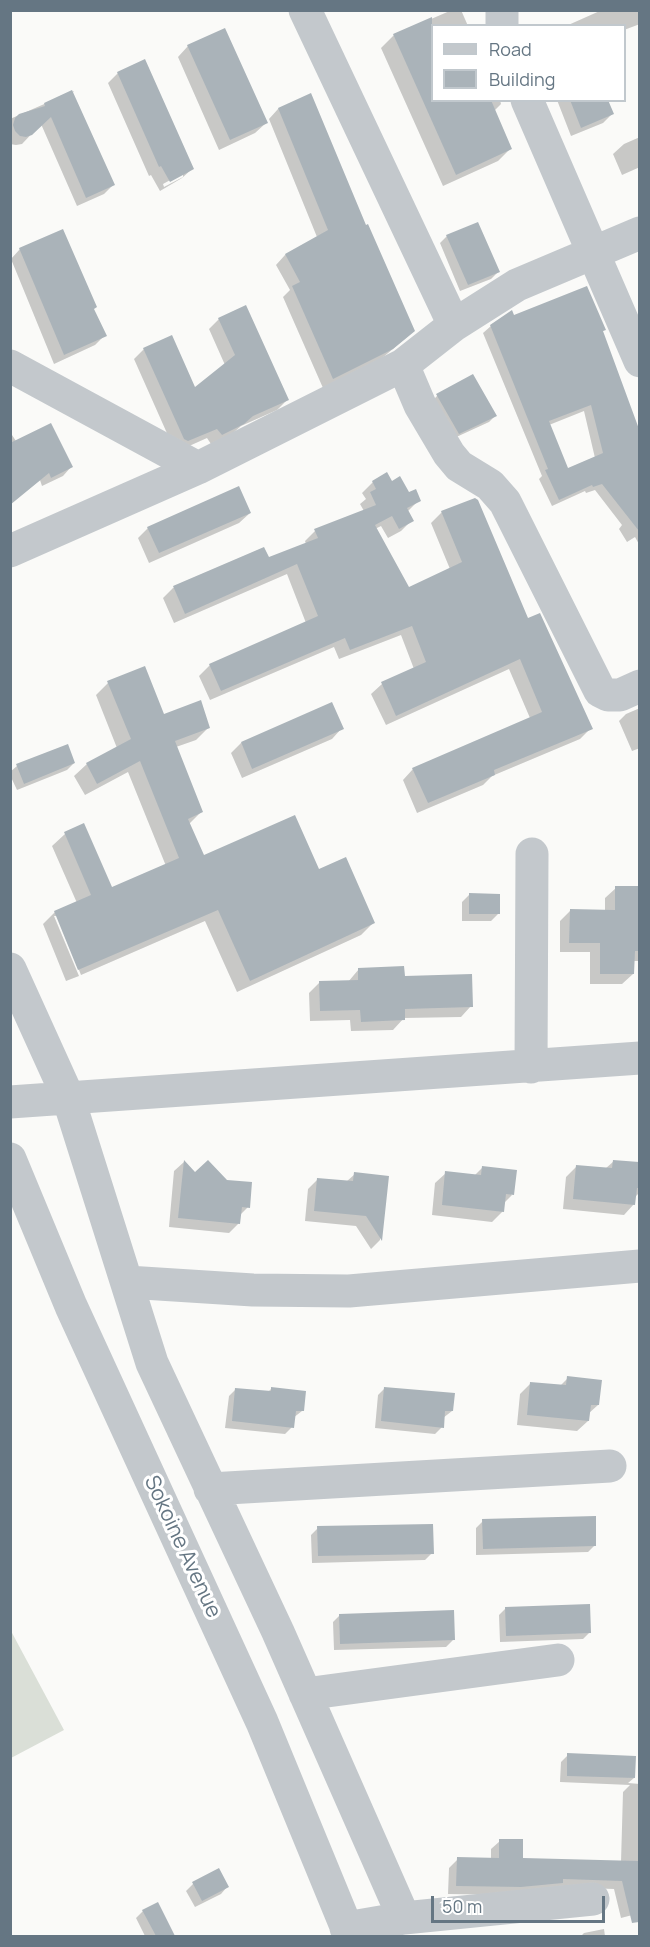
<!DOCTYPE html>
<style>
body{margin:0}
#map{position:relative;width:650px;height:1947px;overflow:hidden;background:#fafaf8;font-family:Manrope,sans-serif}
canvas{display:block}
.frame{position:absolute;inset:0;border:12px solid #657683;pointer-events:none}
.legend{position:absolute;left:431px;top:24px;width:195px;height:78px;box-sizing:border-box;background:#fff;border:2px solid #c1c8cd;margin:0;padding:8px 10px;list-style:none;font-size:18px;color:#657683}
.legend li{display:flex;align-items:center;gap:12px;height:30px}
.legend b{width:30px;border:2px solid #c1c8cd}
.scale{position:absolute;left:431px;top:1896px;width:174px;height:27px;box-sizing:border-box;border:3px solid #657683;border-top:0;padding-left:8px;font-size:18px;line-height:21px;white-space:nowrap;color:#657683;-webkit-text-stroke:4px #fff;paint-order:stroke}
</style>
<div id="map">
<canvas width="650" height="1947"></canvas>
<div class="frame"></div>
<ul class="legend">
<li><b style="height:8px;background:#c3c8cc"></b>Road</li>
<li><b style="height:16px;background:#aab3b9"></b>Building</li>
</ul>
<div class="scale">50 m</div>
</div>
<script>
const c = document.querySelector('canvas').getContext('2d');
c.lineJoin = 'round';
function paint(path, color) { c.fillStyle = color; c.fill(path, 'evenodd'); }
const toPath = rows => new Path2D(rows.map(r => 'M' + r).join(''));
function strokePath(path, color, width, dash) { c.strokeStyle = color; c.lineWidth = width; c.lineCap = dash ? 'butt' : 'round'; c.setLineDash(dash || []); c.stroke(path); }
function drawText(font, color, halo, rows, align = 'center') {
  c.font = font + ' Manrope,sans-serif'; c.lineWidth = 6; c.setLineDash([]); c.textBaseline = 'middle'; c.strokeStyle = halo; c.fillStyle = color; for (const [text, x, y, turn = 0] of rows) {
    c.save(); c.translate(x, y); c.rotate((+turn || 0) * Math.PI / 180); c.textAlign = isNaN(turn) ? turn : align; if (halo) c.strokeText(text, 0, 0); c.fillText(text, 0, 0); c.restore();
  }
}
paint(toPath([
 [11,1631,64,1730,11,1758,10,1758]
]), '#dadfd7');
paint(toPath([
 [452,10,461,10,468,26,432,26,432,100,500,100,501,104,494,111,510,149,498,161,443,186,381,48,394,35],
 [602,10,640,10,640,24,624,30,624,26,566,26],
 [188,46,266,123,255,133,219,150,178,57],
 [118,73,192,169,182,178,160,191,151,175,149,176,108,83],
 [183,173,183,177,164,187,163,184],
 [74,91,72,94,113,185,104,194,77,206,41,124,22,144,16,145,10,144,10,119],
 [310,95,365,227,414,331,381,359,323,388,283,297,290,290,276,265,285,255,317,237,269,119,278,109],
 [557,100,607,100,612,114,603,123,571,136],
 [640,137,640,167,622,175,613,154,624,144],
 [447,236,498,272,491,279,460,291,440,243],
 [20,249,93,309,105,335,95,345,54,364,11,259],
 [513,317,604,330,602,332,640,434,640,546,635,537,627,542,619,529,622,525,595,490,586,493,585,491,552,506,539,479,542,476,483,333,491,326],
 [584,411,595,458,567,470,549,425],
 [219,319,287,400,277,410,241,426,232,434,211,444,207,438,178,451,174,449,134,359,144,349,194,390,225,365,209,329],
 [472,376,495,416,489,422,452,439,431,402,437,396],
 [10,432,16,441,71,467,63,476,42,486,40,480,10,504],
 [373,482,391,483,419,500,407,512,412,520,401,531,388,538,381,526,375,529,408,589,450,569,431,523,442,512,527,620,591,728,580,739,492,776,483,785,417,813,403,780,413,769,530,718,509,669,386,725,371,694,382,684,414,669,401,635,339,659,334,647,210,700,199,676,210,665,306,623,287,574,174,623,163,598,173,588,263,548,268,559,306,544,305,541,315,531,364,511,360,504,366,499,362,493],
 [250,513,239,523,149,563,138,538,148,528],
 [108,683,163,716,209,727,196,740,176,747,201,812,189,824,203,857,318,871,373,923,361,935,237,992,205,921,81,975,58,916,54,916,79,976,66,981,43,924,55,912,77,903,52,846,65,834,83,825,111,888,166,866,128,772,85,795,74,776,87,764,117,748,96,695],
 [640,708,640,748,632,751,619,721,626,714],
 [342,728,332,739,242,778,231,753,241,743],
 [74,763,67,770,17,790,10,775,10,772,17,766],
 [616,888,640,888,640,961,633,961,633,974,622,984,590,984,590,952,560,952,560,921,570,911,605,911,605,898],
 [469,895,498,914,491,921,462,921,462,902],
 [359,969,403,977,471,1006,461,1017,404,1018,393,1030,351,1031,350,1020,310,1021,309,993,320,982,348,982],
 [614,1161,640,1164,640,1192,635,1197,634,1204,624,1215,563,1209,566,1177,577,1166,605,1169],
 [184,1162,195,1175,248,1207,239,1216,239,1223,229,1233,169,1227,174,1171],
 [482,1168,512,1195,503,1204,503,1211,492,1222,432,1215,435,1183,446,1173,474,1176],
 [355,1174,387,1177,380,1240,371,1249,356,1226,305,1221,308,1189,318,1179,346,1182],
 [568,1378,598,1405,588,1414,588,1421,577,1431,517,1425,520,1394,531,1383,560,1386],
 [272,1388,302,1411,293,1418,292,1427,285,1434,225,1428,229,1396,236,1389,268,1392],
 [385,1388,452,1411,443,1418,442,1427,435,1434,375,1428,378,1395],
 [483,1521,595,1545,588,1552,476,1555,476,1528],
 [318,1528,432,1553,425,1560,312,1563,311,1535],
 [506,1608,590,1632,583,1639,500,1642,499,1615],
 [340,1615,453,1640,446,1647,334,1650,333,1622],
 [568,1755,634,1778,628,1783,640,1784,640,1913,621,1918,614,1889,557,1887,512,1895,448,1894,449,1868,458,1859,491,1860,491,1849,500,1841,521,1860,621,1862,623,1792,630,1785,560,1782,561,1762],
 [219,1870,227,1887,221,1894,195,1907,186,1891,193,1884],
 [157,1904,173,1936,145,1936,136,1918,143,1911],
 [604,1929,605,1936,581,1936,584,1933]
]), '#0003');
paint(toPath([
 [432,17,432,100,491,100,512,149,456,175,393,34],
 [225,28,268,123,230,140,187,45],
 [145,59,194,169,170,182,161,166,159,167,117,72],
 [72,90,115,185,86,198,51,117,32,135,26,137,20,136,15,131,13,125,15,118,19,114,45,106,44,103],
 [311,93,366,225,368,224,415,331,393,349,333,379,292,286,300,282,285,254,328,230,278,108],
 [570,100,608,100,614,114,581,128],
 [478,222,500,272,468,285,446,235],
 [63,229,97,307,94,309,107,336,64,355,19,248],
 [587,286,606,330,603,331,639,429,639,531,602,484,593,487,592,485,559,500,545,470,548,469,490,325,512,310,514,315],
 [591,405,603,453,568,468,549,421],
 [246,305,289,400,253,416,244,424,222,435,217,429,188,441,184,439,143,348,172,335,195,387,235,355,218,318],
 [473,374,497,416,459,434,436,394],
 [51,423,73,467,51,478,49,473,10,505,10,443],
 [387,472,392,481,400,476,409,492,416,489,421,501,407,508,414,521,399,529,392,516,375,525,409,587,462,562,441,511,475,498,478,500,528,618,540,613,593,729,494,770,495,775,428,803,412,768,542,712,520,659,396,716,381,682,426,662,412,626,350,650,345,638,221,691,209,664,318,616,297,564,185,614,173,586,264,547,269,557,318,538,314,529,376,505,370,492,376,489,372,481],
 [239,486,251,513,159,553,147,527],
 [145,666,164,714,201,700,210,728,175,741,203,812,188,819,204,855,295,815,319,869,346,857,375,923,250,981,218,910,78,970,54,911,91,895,64,832,84,823,112,887,179,858,140,761,97,784,86,763,131,739,107,681],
 [332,702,344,729,252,769,241,742],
 [68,744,75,763,24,784,16,764],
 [615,886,639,886,639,951,635,951,634,974,600,974,600,943,569,943,570,909,615,910],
 [469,893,500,894,500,914,469,914],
 [404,966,405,976,472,974,473,1007,405,1009,405,1020,361,1022,360,1010,320,1011,319,981,358,980,358,968],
 [184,1160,195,1172,208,1160,227,1180,252,1182,250,1208,242,1207,240,1224,178,1218],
 [613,1160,639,1162,639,1188,637,1188,635,1205,573,1199,576,1165,612,1168],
 [482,1166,517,1170,514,1195,506,1194,504,1212,442,1205,445,1171,481,1175],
 [354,1172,389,1176,382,1241,366,1216,314,1211,317,1178,353,1181],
 [567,1376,602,1380,599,1405,591,1405,589,1421,527,1415,530,1382,566,1385],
 [271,1387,306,1391,304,1411,296,1411,294,1428,232,1421,235,1388,271,1391],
 [384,1387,455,1393,453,1411,445,1411,444,1428,381,1421],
 [596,1516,596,1546,483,1549,482,1519],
 [433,1524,434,1554,318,1556,317,1526],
 [590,1604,591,1633,506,1636,505,1607],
 [454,1610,455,1640,340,1644,339,1614],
 [567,1753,636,1756,635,1778,567,1776],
 [499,1839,523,1839,523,1858,639,1861,639,1922,632,1923,622,1881,563,1879,563,1883,521,1887,456,1886,457,1857,499,1858],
 [219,1868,229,1887,202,1901,192,1882],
 [158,1902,175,1936,156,1936,142,1910]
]), '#aab3b9');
strokePath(toPath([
 [305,10,454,325],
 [502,10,502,26],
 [527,100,640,361],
 [403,365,420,405,449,454,459,466,490,485,505,502,600,691,608,695,620,695,640,686],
 [10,366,198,468],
 [10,551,198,468,403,365,454,325,517,285,640,233],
 [10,969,68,1097,152,1363,278,1632,404,1918],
 [531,1067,532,854],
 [10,1102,640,1058],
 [10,1159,71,1306,262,1722,350,1936],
 [127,1282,253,1290,349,1291,640,1266],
 [210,1489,610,1466],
 [305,1694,558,1660],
 [346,1928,404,1918,593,1899]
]), '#c3c8cc', 33);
drawText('21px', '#657683', '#fff', [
 ["Sokoine Avenue",182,1547,65]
]);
</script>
